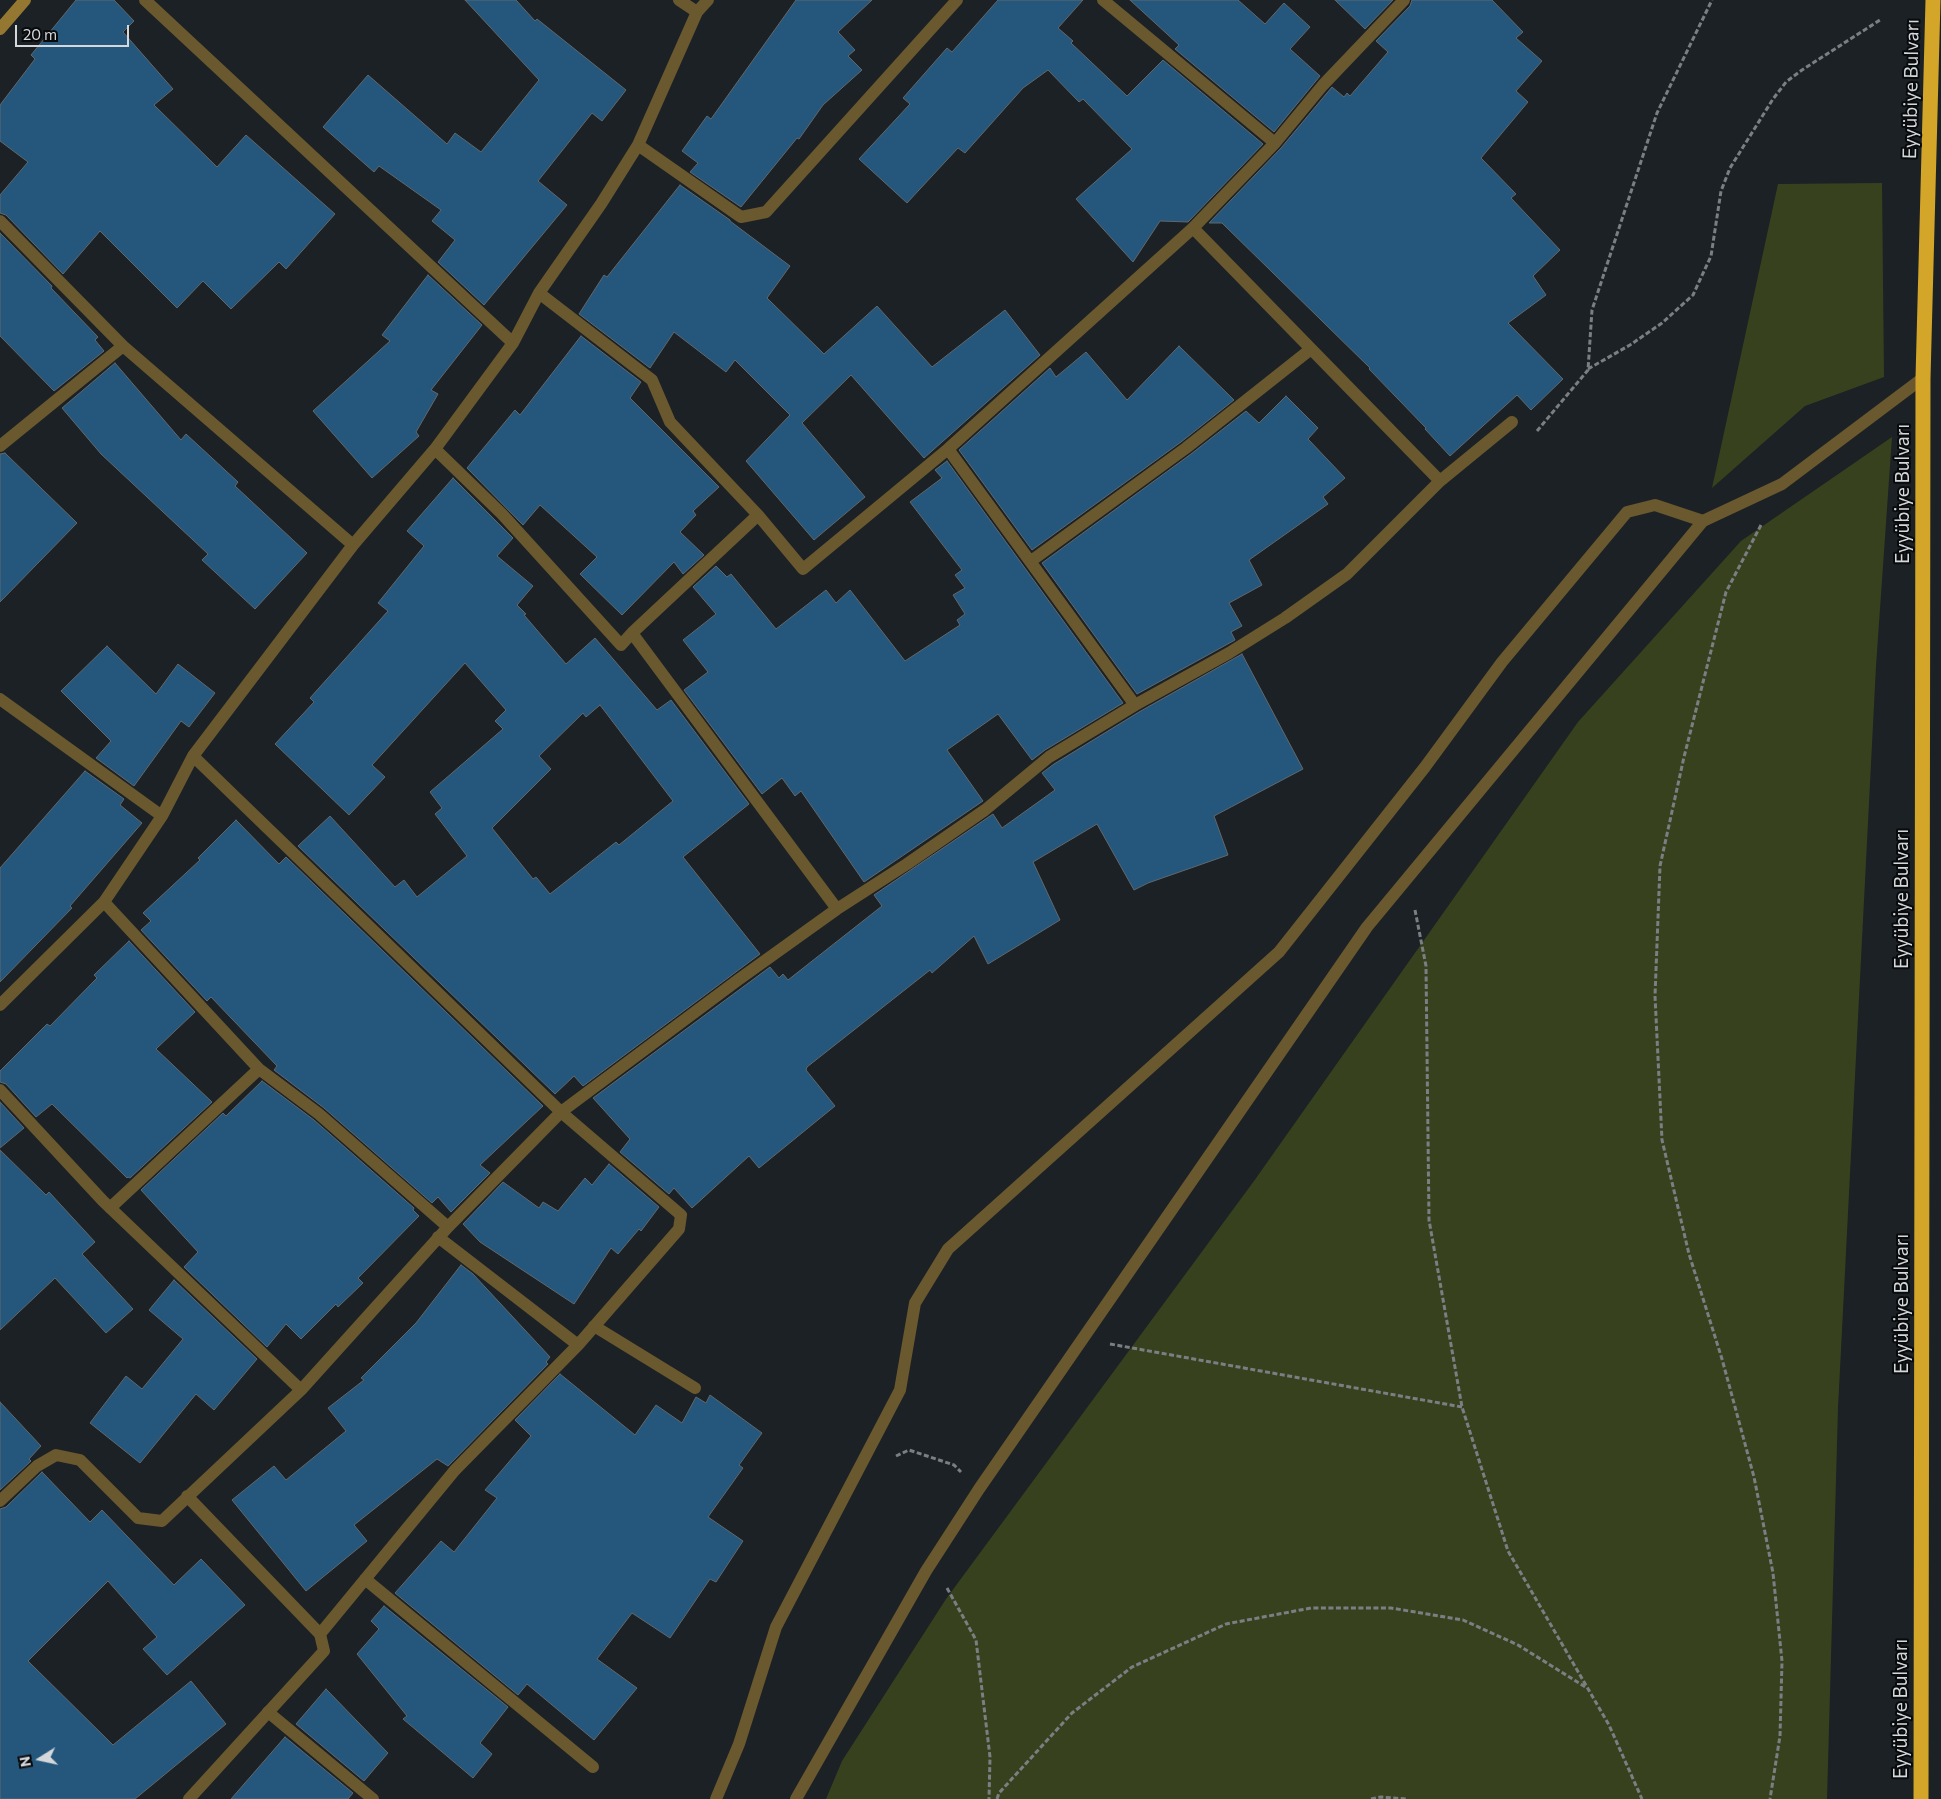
<!DOCTYPE html>
<meta charset="utf-8">
<style>
body{margin:0}
#map{position:relative;width:1941px;height:1799px;overflow:hidden;background:#1b2125;font-family:Commissioner,sans-serif}
canvas{display:block}
.north{position:absolute;left:15px;top:1734px;width:50px;height:50px;-webkit-text-stroke:4px #080a0c;paint-order:stroke;rotate:260deg;font-size:14px;font-weight:700;line-height:20px;text-align:center;color:#d5d8db}
.north::after{content:'';display:block;margin:auto;width:18px;height:22px;background:#d5d8db;clip-path:polygon(50% 0,100% 100%,50% 72%,0 100%)}
.scale{position:absolute;left:15px;top:25px;width:114px;height:22px;box-sizing:border-box;border:2px solid #d5d8db;border-top:0;padding-left:6px;font-size:15px;line-height:18px;white-space:nowrap;color:#d5d8db;-webkit-text-stroke:4px #080a0c;paint-order:stroke}
</style>
<div id="map">
<canvas width="1941" height="1799"></canvas>
<div class="north">N</div>
<div class="scale">20 m</div>
</div>
<script>
const c = document.querySelector('canvas').getContext('2d');
c.lineJoin = 'round';
function paint(path, color) { c.fillStyle = color; c.fill(path, 'evenodd'); }
const toPath = rows => new Path2D(rows.map(r => 'M' + r).join(''));
function strokePath(path, color, width, dash) { c.strokeStyle = color; c.lineWidth = width; c.lineCap = dash ? 'butt' : 'round'; c.setLineDash(dash || []); c.stroke(path); }
function drawText(font, color, halo, rows, align = 'center') {
  c.font = font + ' Commissioner,sans-serif'; c.lineWidth = 4; c.setLineDash([]); c.textBaseline = 'middle'; c.strokeStyle = halo; c.fillStyle = color; for (const [text, x, y, turn = 0] of rows) {
    c.save(); c.translate(x, y); c.rotate((+turn || 0) * Math.PI / 180); c.textAlign = isNaN(turn) ? turn : align; if (halo) c.strokeText(text, 0, 0); c.fillText(text, 0, 0); c.restore();
  }
}
paint(toPath([
 [1882,183,1884,377,1805,406,1712,488,1778,184],
 [1892,437,1876,666,1838,1408,1827,1799,826,1799,842,1761,946,1599,1254,1181,1578,722,1741,541]
]), '#38411e');
const building = toPath([
 [76,0,114,0,134,21,123,32,173,89,154,105,217,167,246,135,335,214,286,269,279,262,231,309,203,281,177,308,100,231,63,274,6,215,0,213,0,195,28,162,0,141,0,105,35,59,31,55,76,0],
 [465,0,516,0,535,21,537,19,626,90,602,121,592,113,538,181,567,205,484,305,438,262,455,240,432,221,441,210,379,166,374,172,323,127,368,75,447,144,455,133,481,152,539,80,465,0],
 [796,0,872,0,838,32,855,50,848,56,862,70,823,105,799,139,797,138,741,207,690,172,698,163,682,151,707,116,711,119,796,0],
 [998,0,1083,0,1058,28,1073,41,1071,43,1127,96,1163,60,1263,144,1188,222,1160,221,1133,262,1076,199,1132,149,1083,99,1079,102,1048,70,1023,88,965,153,958,148,907,203,859,159,910,104,903,98,947,48,952,52,998,0],
 [1130,0,1238,0,1265,24,1284,3,1310,27,1290,49,1320,76,1274,132,1175,49,1179,45,1130,0],
 [1335,0,1393,0,1365,29,1335,0],
 [1412,0,1492,0,1523,32,1516,38,1542,61,1516,91,1528,102,1481,158,1516,194,1511,198,1560,250,1533,276,1546,295,1508,323,1563,379,1531,410,1517,395,1450,456,1425,429,1426,428,1369,369,1370,368,1222,223,1209,223,1281,148,1332,87,1344,97,1347,93,1350,96,1388,52,1376,41,1410,6,1412,0],
 [680,185,730,220,730,221,790,266,767,298,824,354,877,306,932,367,1005,310,1040,355,924,458,851,375,802,423,865,497,814,540,746,461,790,415,735,360,726,372,674,332,650,368,579,314,604,275,607,277,680,185],
 [0,233,52,286,51,288,98,337,95,340,104,351,54,391,0,336,0,233],
 [428,275,482,325,431,390,438,394,416,432,419,436,372,478,313,411,390,341,382,335,428,275],
 [581,336,641,382,630,398,719,487,693,511,696,515,680,532,704,555,683,574,674,562,622,615,580,574,597,557,540,505,523,525,467,468,515,410,520,415,581,336],
 [1179,346,1234,400,1181,442,1032,550,959,450,1050,368,1056,377,1086,352,1127,400,1179,346],
 [115,363,181,440,186,434,238,482,235,486,307,553,255,609,202,560,208,554,101,454,62,408,115,363],
 [1286,396,1318,428,1308,439,1345,478,1323,497,1328,504,1249,560,1262,585,1229,603,1242,626,1231,632,1235,640,1137,694,1042,563,1191,454,1246,411,1259,423,1286,396],
 [5,453,77,523,0,602,0,454,5,453],
 [947,461,1123,703,1045,750,1032,760,998,714,947,750,983,801,864,882,801,791,795,796,782,778,762,794,684,690,708,672,683,640,716,614,693,587,716,566,727,577,731,574,776,629,826,590,836,603,850,590,905,661,960,625,957,620,965,614,953,595,965,588,955,575,962,570,910,502,942,478,935,470,947,461],
 [453,478,513,538,497,556,533,586,517,605,526,614,524,615,566,664,595,638,657,710,671,700,749,804,683,857,760,954,583,1086,574,1076,555,1094,298,846,330,816,395,887,404,880,417,897,467,856,435,814,442,808,430,792,503,729,495,721,506,710,465,663,372,765,385,777,349,815,275,744,314,702,310,698,388,611,378,603,424,546,407,531,453,478],
 [600,705,673,801,619,845,616,842,550,894,536,877,533,879,492,828,551,769,539,756,583,713,586,717,600,705],
 [107,646,156,694,178,664,215,693,189,727,181,721,134,786,96,758,111,741,61,691,107,646],
 [1242,654,1303,769,1214,816,1228,855,1148,883,1134,890,1097,824,1033,862,1060,920,988,964,974,936,932,973,930,970,807,1067,806,1070,835,1106,759,1168,749,1156,692,1208,674,1188,669,1194,620,1152,630,1139,593,1098,770,967,779,978,783,974,788,980,882,906,874,895,993,814,1002,828,1055,790,1042,773,1054,764,1139,712,1242,654],
 [85,771,124,799,120,805,142,823,70,906,72,908,0,982,0,868,85,771],
 [236,820,279,864,286,857,543,1106,480,1165,490,1173,451,1212,438,1197,432,1203,324,1108,274,1070,277,1066,211,997,207,1001,141,930,151,921,143,913,200,860,198,858,236,820],
 [129,941,195,1012,156,1049,212,1102,130,1178,128,1177,127,1178,52,1104,36,1117,6,1084,0,1082,0,1071,47,1024,50,1026,97,978,94,975,129,941],
 [262,1081,314,1120,414,1208,413,1210,419,1216,358,1278,363,1283,338,1307,336,1304,301,1339,286,1324,267,1347,184,1267,198,1252,141,1190,223,1113,226,1116,262,1081],
 [0,1102,24,1128,0,1148,0,1102],
 [0,1150,46,1195,49,1192,95,1242,82,1254,133,1309,106,1333,55,1278,0,1330,0,1150],
 [609,1164,659,1207,641,1231,639,1229,618,1254,611,1248,574,1304,480,1242,463,1224,503,1182,539,1208,543,1202,558,1211,585,1178,592,1185,609,1164],
 [461,1265,473,1274,550,1357,546,1362,548,1364,448,1466,437,1459,354,1525,367,1541,306,1591,232,1500,274,1466,286,1480,346,1431,328,1408,364,1380,361,1378,416,1323,461,1265],
 [174,1280,257,1359,214,1410,196,1394,140,1463,90,1423,126,1376,142,1389,183,1339,149,1310,174,1280],
 [560,1374,635,1435,656,1405,682,1423,696,1397,706,1403,710,1395,762,1433,739,1465,743,1468,708,1517,743,1541,716,1582,710,1579,670,1638,632,1613,597,1659,637,1688,594,1740,527,1684,518,1695,395,1593,441,1541,454,1552,497,1498,485,1490,531,1436,515,1420,560,1374],
 [0,1402,41,1446,29,1459,31,1461,0,1490,0,1402],
 [42,1472,90,1522,102,1510,174,1585,201,1559,245,1605,167,1675,143,1649,157,1637,108,1581,28,1661,113,1745,191,1681,226,1724,135,1799,0,1799,0,1509,6,1507,42,1472],
 [384,1606,508,1707,480,1743,492,1754,473,1778,403,1719,407,1716,357,1654,379,1629,371,1621,384,1606],
 [326,1689,388,1753,364,1781,296,1724,326,1689],
 [285,1737,353,1793,348,1799,231,1799,285,1737]
]);
paint(building, '#25577c');
strokePath(building, '#61686d', 1);
strokePath(toPath([
 [1588,369,1630,345,1662,323,1693,295,1711,256,1721,191,1730,168,1773,99,1786,82,1802,70,1880,20],
 [1537,431,1588,370,1592,310,1657,113,1712,0],
 [1761,525,1726,592,1684,757,1660,866,1655,996,1662,1140,1689,1254,1722,1359,1754,1477,1773,1573,1782,1661,1780,1736,1770,1799],
 [1415,910,1426,966,1429,1220,1462,1407,1508,1551,1609,1725,1642,1799],
 [1110,1344,1462,1407],
 [896,1456,909,1450,954,1465,961,1472],
 [947,1588,976,1640,990,1757,989,1799],
 [997,1799,999,1793,1072,1713,1132,1667,1226,1624,1311,1608,1391,1608,1463,1620,1518,1645,1587,1688],
 [1371,1799,1381,1797,1406,1799]
]), '#7b7f83', 3, [5, 2.5]);
strokePath(toPath([
 [268,1712,373,1799],
 [716,1799,739,1744,776,1627,900,1390,915,1303,948,1249,1279,952,1425,767,1502,662,1627,512,1655,505,1703,521]
]), '#6a582e', 12);
strokePath(toPath([
 [145,0,513,343],
 [1103,0,1275,143],
 [1404,0,1323,85,1275,143,1193,228,1440,481],
 [697,12,708,0],
 [638,145,741,217,766,212,957,0],
 [0,221,123,346],
 [539,293,652,380,670,422,758,515,803,569,948,449,1193,228],
 [0,446,123,346,353,545],
 [435,449,513,343,539,293,601,204,638,145,697,12,679,0],
 [948,449,1135,705],
 [1031,561,1186,448,1311,349],
 [632,633,758,515],
 [0,699,162,816],
 [193,756,561,1112,681,1215,679,1229,578,1345,455,1470,320,1634],
 [104,902,259,1069,319,1114,448,1227],
 [0,1005,104,902,162,816,193,756,353,545,435,449,502,514,621,645,632,633,837,909],
 [0,1090,103,1201,301,1390],
 [110,1208,259,1069],
 [438,1237,578,1345],
 [594,1326,695,1388],
 [187,1496,320,1634,324,1651,189,1799],
 [0,1501,37,1466,56,1455,80,1460,138,1518,162,1521,301,1390,448,1227,561,1112,738,980,837,909,907,864,985,810,1049,757,1135,705,1229,653,1285,618,1347,574,1440,481,1512,422],
 [365,1579,593,1767],
 [796,1799,926,1571,979,1489,1367,927,1703,521,1782,484,1923,378]
]), '#6a582e', 12);
strokePath(toPath([
 [0,29,25,0]
]), '#947730', 12);
strokePath(toPath([
 [1921,1799,1923,378,1933,0]
]), '#d3a528', 15);
drawText('19px', '#d5d8db', '#080a0c', [
 ["Eyyübiye Bulvarı",1911,89,-89],
 ["Eyyübiye Bulvarı",1903,494,-90],
 ["Eyyübiye Bulvarı",1902,899,-90],
 ["Eyyübiye Bulvarı",1902,1304,-90],
 ["Eyyübiye Bulvarı",1901,1709,-90]
]);
</script>
